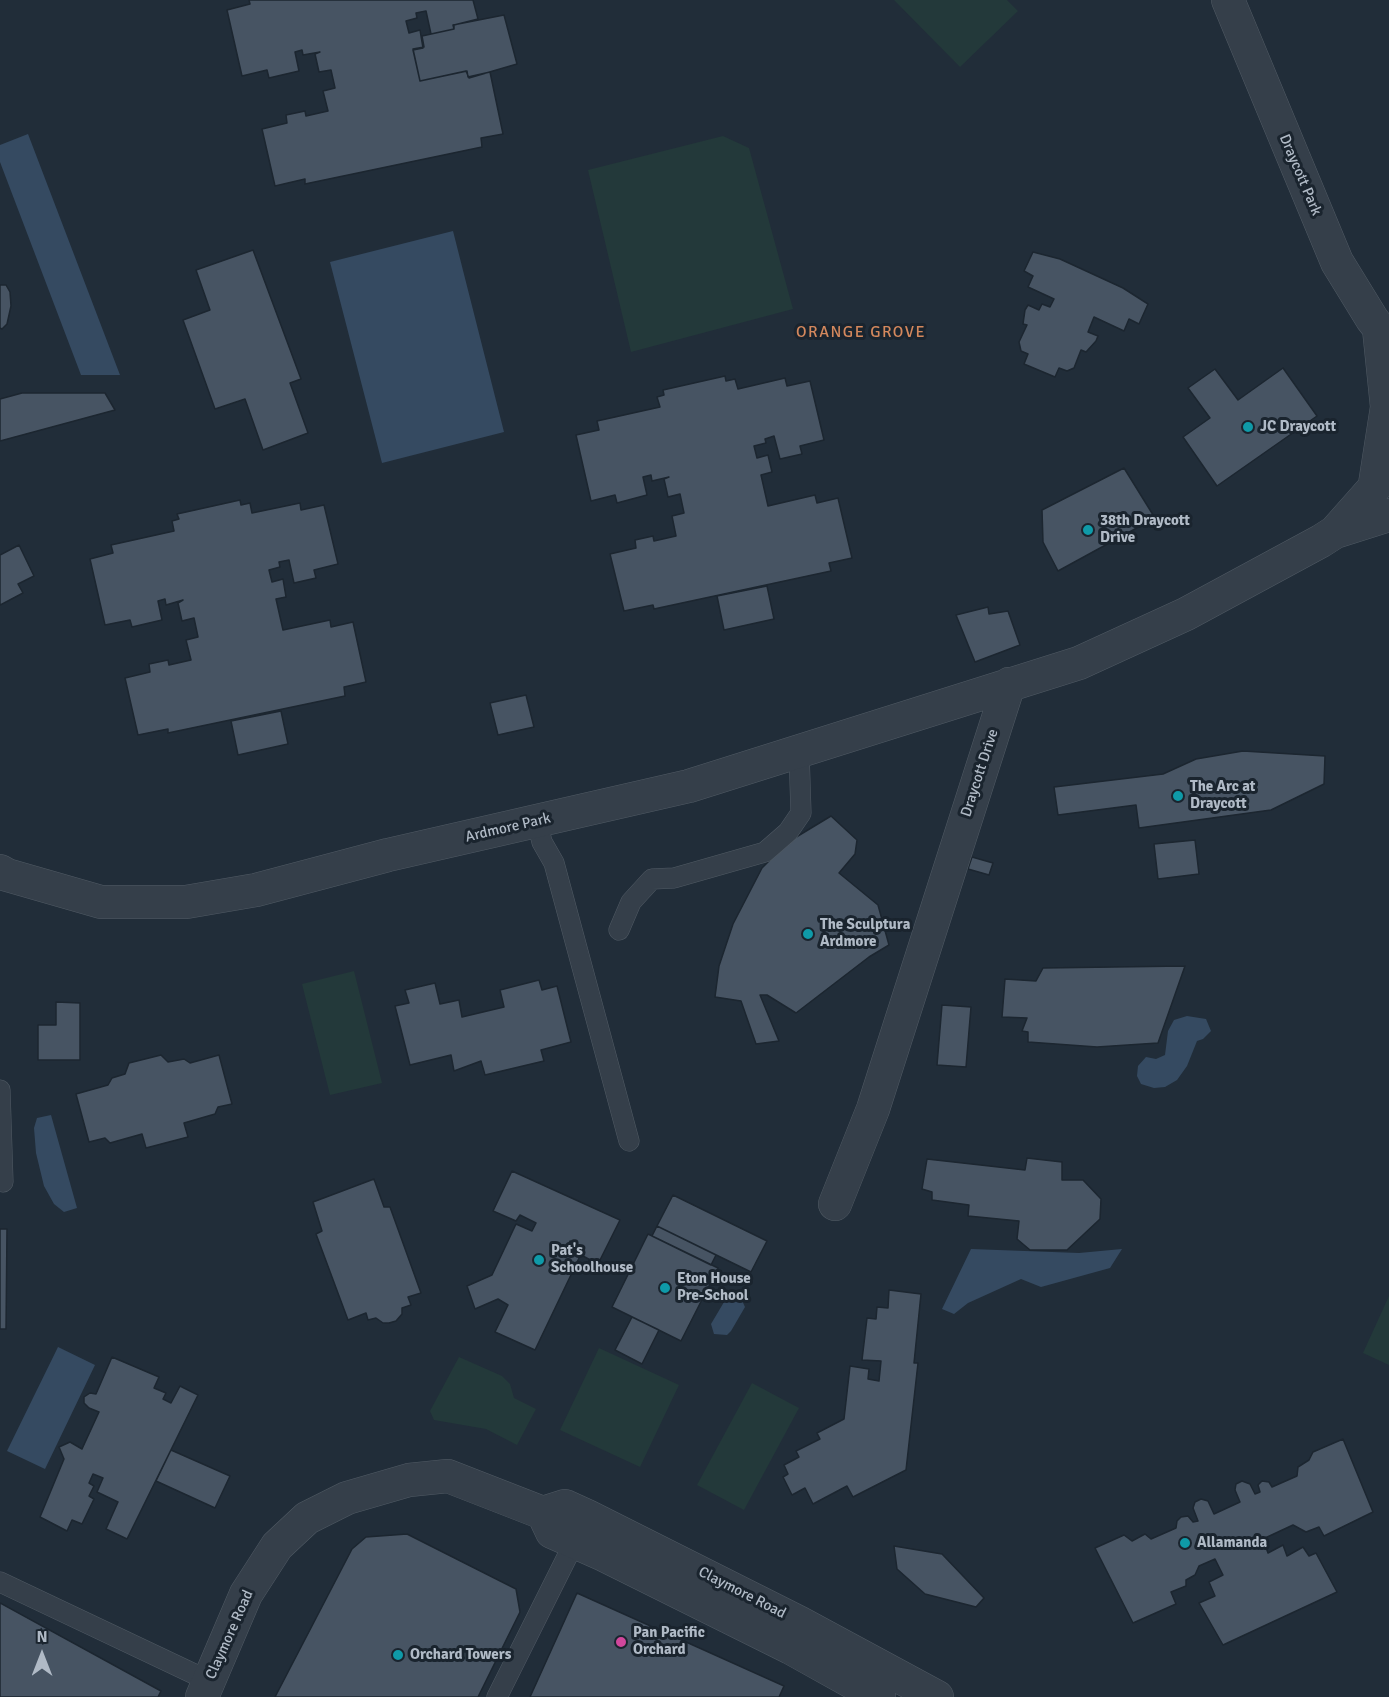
<!DOCTYPE html>
<style>
body{margin:0}
#map{position:relative;width:1389px;height:1697px;overflow:hidden;background:#212d39;font-family:Signika,sans-serif}
canvas{display:block}
.north{position:absolute;left:12px;top:1625px;width:60px;height:60px;-webkit-text-stroke:4px #1a242e;paint-order:stroke;rotate:0deg;font-size:16px;font-weight:700;line-height:24px;text-align:center;color:#b0bac6}
.north::after{content:'';display:block;margin:auto;width:21px;height:27px;background:#b0bac6;clip-path:polygon(50% 0,100% 100%,50% 72%,0 100%)}
</style>
<div id="map">
<canvas width="1389" height="1697"></canvas>
<div class="north">N</div>
</div>
<script>
const c = document.querySelector('canvas').getContext('2d');
c.lineJoin = 'round';
function paint(path, color) { c.fillStyle = color; c.fill(path, 'evenodd'); }
const toPath = rows => new Path2D(rows.map(r => 'M' + r).join(''));
function strokePath(path, color, width, dash) { c.strokeStyle = color; c.lineWidth = width; c.lineCap = dash ? 'butt' : 'round'; c.setLineDash(dash || []); c.stroke(path); }
function drawText(font, color, halo, rows, align = 'center') {
  c.font = font + ' Signika,sans-serif'; c.lineWidth = 6; c.setLineDash([]); c.textBaseline = 'middle'; c.strokeStyle = halo; c.fillStyle = color; for (const [text, x, y, turn = 0] of rows) {
    c.save(); c.translate(x, y); c.rotate((+turn || 0) * Math.PI / 180); c.textAlign = isNaN(turn) ? turn : align; if (halo) c.strokeText(text, 0, 0); c.fillText(text, 0, 0); c.restore();
  }
}
paint(toPath([
 [894,0,1007,0,1018,11,960,67],
 [723,136,749,148,793,309,631,352,588,170],
 [354,971,382,1083,330,1095,302,984],
 [1389,1296,1389,1365,1363,1353],
 [599,1348,679,1385,640,1467,560,1430],
 [459,1357,502,1376,510,1384,514,1398,536,1409,517,1445,486,1429,434,1420,430,1411],
 [752,1383,799,1408,744,1510,697,1485]
]), '#23393a');
paint(toPath([
 [28,134,120,375,81,375,0,162,0,145],
 [453,231,504,432,382,463,330,262],
 [1187,1016,1206,1019,1211,1031,1203,1039,1197,1041,1187,1066,1177,1080,1165,1087,1154,1088,1141,1084,1137,1076,1138,1066,1146,1057,1156,1059,1165,1055,1168,1031,1174,1020],
 [51,1115,77,1208,64,1212,54,1204,44,1186,36,1153,34,1128,37,1118],
 [971,1249,1079,1253,1122,1249,1110,1268,1041,1287,1021,1279,968,1303,954,1314,942,1309],
 [732,1294,739,1294,745,1307,731,1331,727,1335,714,1334,711,1324,727,1297],
 [58,1347,95,1365,45,1469,7,1451]
]), '#354a61');
const building = toPath([
 [249,0,473,0,478,19,454,25,454,29,431,34,426,11,416,13,417,18,406,21,409,33,420,30,423,48,413,50,420,81,467,71,468,77,490,72,503,134,481,138,482,147,305,184,305,179,275,186,262,129,287,123,286,115,305,111,306,116,328,111,323,91,335,88,331,70,319,72,315,54,320,52,303,55,302,50,295,52,299,71,269,78,267,70,242,76,227,10,250,4,249,0],
 [504,15,517,64,469,78,466,71,420,81,413,49,424,47,422,36,454,29,453,25,504,15],
 [253,250,301,379,290,383,308,433,263,450,245,399,215,409,183,320,210,310,196,270,253,250],
 [1033,252,1060,259,1123,288,1148,304,1139,324,1129,319,1124,331,1094,317,1088,332,1098,336,1096,341,1086,352,1081,350,1074,368,1067,371,1059,368,1055,377,1024,364,1028,354,1021,351,1019,342,1027,325,1023,324,1025,310,1028,305,1039,310,1042,304,1050,307,1054,299,1028,287,1033,276,1024,271,1033,252],
 [0,285,6,285,10,292,11,306,7,324,2,329,0,328,0,285],
 [1283,368,1317,416,1217,486,1183,437,1210,418,1188,388,1215,369,1238,400,1283,368],
 [725,376,726,381,735,379,738,389,785,378,787,386,810,381,824,440,800,446,802,454,780,459,774,436,765,439,766,443,754,446,757,458,768,455,772,472,761,475,768,506,815,495,817,503,838,498,852,558,829,563,831,571,654,609,653,605,624,611,610,554,636,548,635,540,653,536,654,541,676,536,672,516,684,513,680,494,668,497,664,479,669,477,652,481,651,475,643,477,647,495,617,503,615,495,591,501,576,435,599,430,597,421,660,407,657,397,664,395,663,390,725,376],
 [22,393,105,393,115,410,0,441,0,399,22,393],
 [1124,468,1155,518,1058,571,1043,542,1042,510,1124,468],
 [240,500,241,505,250,503,252,513,300,503,301,510,324,505,338,564,314,570,316,578,294,583,289,560,279,562,280,567,269,570,272,582,283,579,286,597,276,599,283,630,330,620,331,627,353,622,366,682,344,687,345,696,168,733,168,729,138,735,125,678,150,672,149,664,168,660,169,665,191,660,186,640,198,637,194,618,182,621,178,603,183,600,166,605,165,599,158,601,162,620,132,627,130,620,105,625,90,559,113,553,111,545,174,531,172,521,179,519,177,514,240,500],
 [19,545,34,576,18,584,23,593,0,605,0,555,19,545],
 [767,586,774,619,724,630,717,596,767,586],
 [988,607,989,614,1008,611,1020,645,975,662,956,615,988,607],
 [526,695,534,727,498,735,490,703,526,695],
 [281,711,288,744,238,755,231,721,281,711],
 [1243,751,1325,756,1324,784,1271,810,1139,828,1136,805,1058,815,1054,787,1163,774,1196,759,1243,751],
 [831,816,857,840,855,854,839,873,878,905,889,945,869,957,796,1013,767,995,760,995,779,1041,756,1044,741,1001,715,997,719,966,733,924,762,868,788,842,831,816],
 [1195,840,1199,874,1158,879,1154,844,1195,840],
 [972,857,993,863,989,875,968,869,972,857],
 [1185,966,1158,1043,1097,1047,1028,1042,1028,1032,1022,1031,1027,1018,1002,1017,1005,979,1036,981,1043,968,1185,966],
 [539,980,542,990,557,986,571,1042,541,1050,544,1061,485,1075,481,1061,454,1071,451,1055,410,1065,395,1006,409,1003,405,990,435,983,440,1004,459,1000,462,1017,504,1007,500,990,539,980],
 [56,1002,80,1003,80,1060,38,1060,38,1025,56,1025,56,1002],
 [942,1005,971,1007,966,1067,937,1065,942,1005],
 [161,1055,168,1062,184,1059,190,1063,219,1055,232,1104,218,1107,215,1114,184,1123,188,1137,146,1148,142,1134,110,1143,105,1138,89,1142,76,1094,108,1085,112,1078,125,1074,129,1063,161,1055],
 [1027,1158,1062,1162,1062,1180,1083,1180,1101,1199,1100,1219,1067,1250,1030,1250,1017,1239,1019,1221,968,1216,969,1205,932,1200,932,1192,922,1189,927,1159,1025,1170,1027,1158],
 [512,1171,620,1220,598,1264,581,1255,584,1248,570,1241,566,1249,580,1256,535,1350,495,1332,508,1305,498,1299,475,1309,467,1286,492,1275,516,1224,532,1231,536,1223,520,1215,516,1221,493,1211,512,1171],
 [374,1179,384,1207,390,1207,421,1293,408,1297,411,1305,402,1308,402,1314,396,1321,389,1323,383,1323,376,1318,368,1320,366,1313,348,1320,316,1234,322,1231,313,1202,374,1179],
 [673,1195,767,1241,751,1272,657,1226,673,1195],
 [657,1226,716,1255,711,1265,652,1236,657,1226],
 [0,1229,7,1229,6,1329,0,1329,0,1229],
 [648,1234,718,1268,681,1341,612,1307,648,1234],
 [889,1290,921,1294,914,1363,918,1363,906,1470,853,1497,847,1486,813,1504,805,1488,792,1495,783,1477,788,1474,784,1465,799,1457,796,1451,820,1439,817,1433,844,1419,850,1366,869,1369,868,1379,879,1381,881,1361,862,1360,867,1318,876,1319,877,1307,888,1308,889,1290],
 [632,1317,659,1330,642,1364,615,1350,632,1317],
 [112,1357,159,1377,154,1388,166,1393,163,1399,171,1403,180,1386,198,1395,127,1539,106,1529,118,1502,97,1492,103,1478,93,1474,89,1483,94,1486,89,1496,94,1499,82,1524,72,1520,67,1531,40,1517,64,1459,59,1447,70,1442,82,1449,99,1412,89,1408,84,1403,84,1397,90,1393,96,1394,112,1357],
 [1343,1439,1373,1512,1324,1536,1319,1527,1306,1532,1293,1525,1263,1539,1268,1553,1283,1545,1287,1556,1303,1547,1309,1556,1316,1553,1337,1592,1223,1645,1199,1603,1215,1596,1209,1582,1223,1575,1215,1559,1199,1566,1195,1575,1186,1580,1186,1586,1171,1592,1176,1604,1133,1623,1095,1548,1124,1535,1132,1541,1145,1534,1151,1539,1176,1528,1177,1521,1181,1517,1188,1516,1193,1522,1198,1521,1193,1508,1195,1502,1201,1499,1208,1501,1214,1514,1240,1502,1235,1490,1236,1484,1242,1481,1250,1484,1255,1494,1260,1492,1258,1485,1262,1481,1269,1482,1272,1487,1297,1476,1298,1467,1309,1460,1313,1452,1343,1439],
 [171,1450,230,1476,215,1508,156,1481,171,1450],
 [407,1534,516,1589,520,1612,478,1697,275,1697,352,1549,366,1537,407,1534],
 [894,1546,942,1554,984,1598,976,1607,925,1594,897,1569,894,1546],
 [577,1593,784,1686,779,1697,530,1697,577,1593],
 [0,1603,161,1691,158,1697,0,1697,0,1603]
]);
paint(building, '#475463');
strokePath(building, '#1c2630', 1.5);
const lane = toPath([
 [537,821,542,842,554,863,629,1141],
 [619,930,631,902,652,879,674,878,765,852,788,832,801,813,799,751],
 [0,1090,3,1182],
 [0,1582,209,1681],
 [497,1697,579,1533]
]);
const street = toPath([
 [1228,0,1337,262,1372,319,1389,341],
 [1375,484,1387,407,1379,329],
 [1335,532,1389,515],
 [0,871,7,875,101,902,186,902,256,890,388,855,689,786,1079,663,1186,614,1321,541,1335,532,1389,471],
 [835,1204,873,1109,1009,684],
 [543,1513,552,1532,604,1555,791,1648,879,1697],
 [202,1697,246,1594,277,1546,307,1518,347,1498,409,1480,448,1476,543,1513,565,1506,587,1516,800,1623,937,1697]
]);
strokePath(lane, '#505a64', 21);
strokePath(street, '#505a64', 34);
strokePath(lane, '#353f4a', 20);
strokePath(street, '#353f4a', 33);
for (const [x, y, r, color] of [
 [1248,427,6,"#0f9aa8"],
 [1088,530,6,"#0f9aa8"],
 [1178,796,6,"#0f9aa8"],
 [808,934,6,"#0f9aa8"],
 [539,1260,6,"#0f9aa8"],
 [665,1288,6,"#0f9aa8"],
 [1185,1543,6,"#0f9aa8"],
 [621,1642,6,"#d1479c"],
 [398,1655,6,"#0f9aa8"]
]) { const dot = new Path2D(); dot.arc(x, y, r, 0, 2 * Math.PI); c.fillStyle = color; c.fill(dot); strokePath(dot, '#1a242e', 2); }
drawText('15px', '#b0bac6', '#1a242e', [
 ["Draycott Park",1300,175,67],
 ["Draycott Drive",980,773,-72],
 ["Ardmore Park",508,828,-13],
 ["Claymore Road",742,1593,27],
 ["Claymore Road",230,1635,-66]
]);
drawText('bold 15px', '#b0bac6', '#1a242e', [
 ["JC Draycott",1260,427],
 ["38th Draycott",1100,521],
 ["Drive",1100,538],
 ["The Arc at",1190,787],
 ["Draycott",1190,804],
 ["The Sculptura",820,925],
 ["Ardmore",820,942],
 ["Pat's",551,1251],
 ["Schoolhouse",551,1268],
 ["Eton House",677,1279],
 ["Pre-School",677,1296],
 ["Allamanda",1197,1543],
 ["Pan Pacific",633,1633],
 ["Orchard",633,1650],
 ["Orchard Towers",410,1655]
], 'left');
c.letterSpacing = '1.5px';
drawText('16px', '#d4885d', '#1a242e', [
 ["ORANGE GROVE",861,333]
]);
c.letterSpacing = '0px';
</script>
